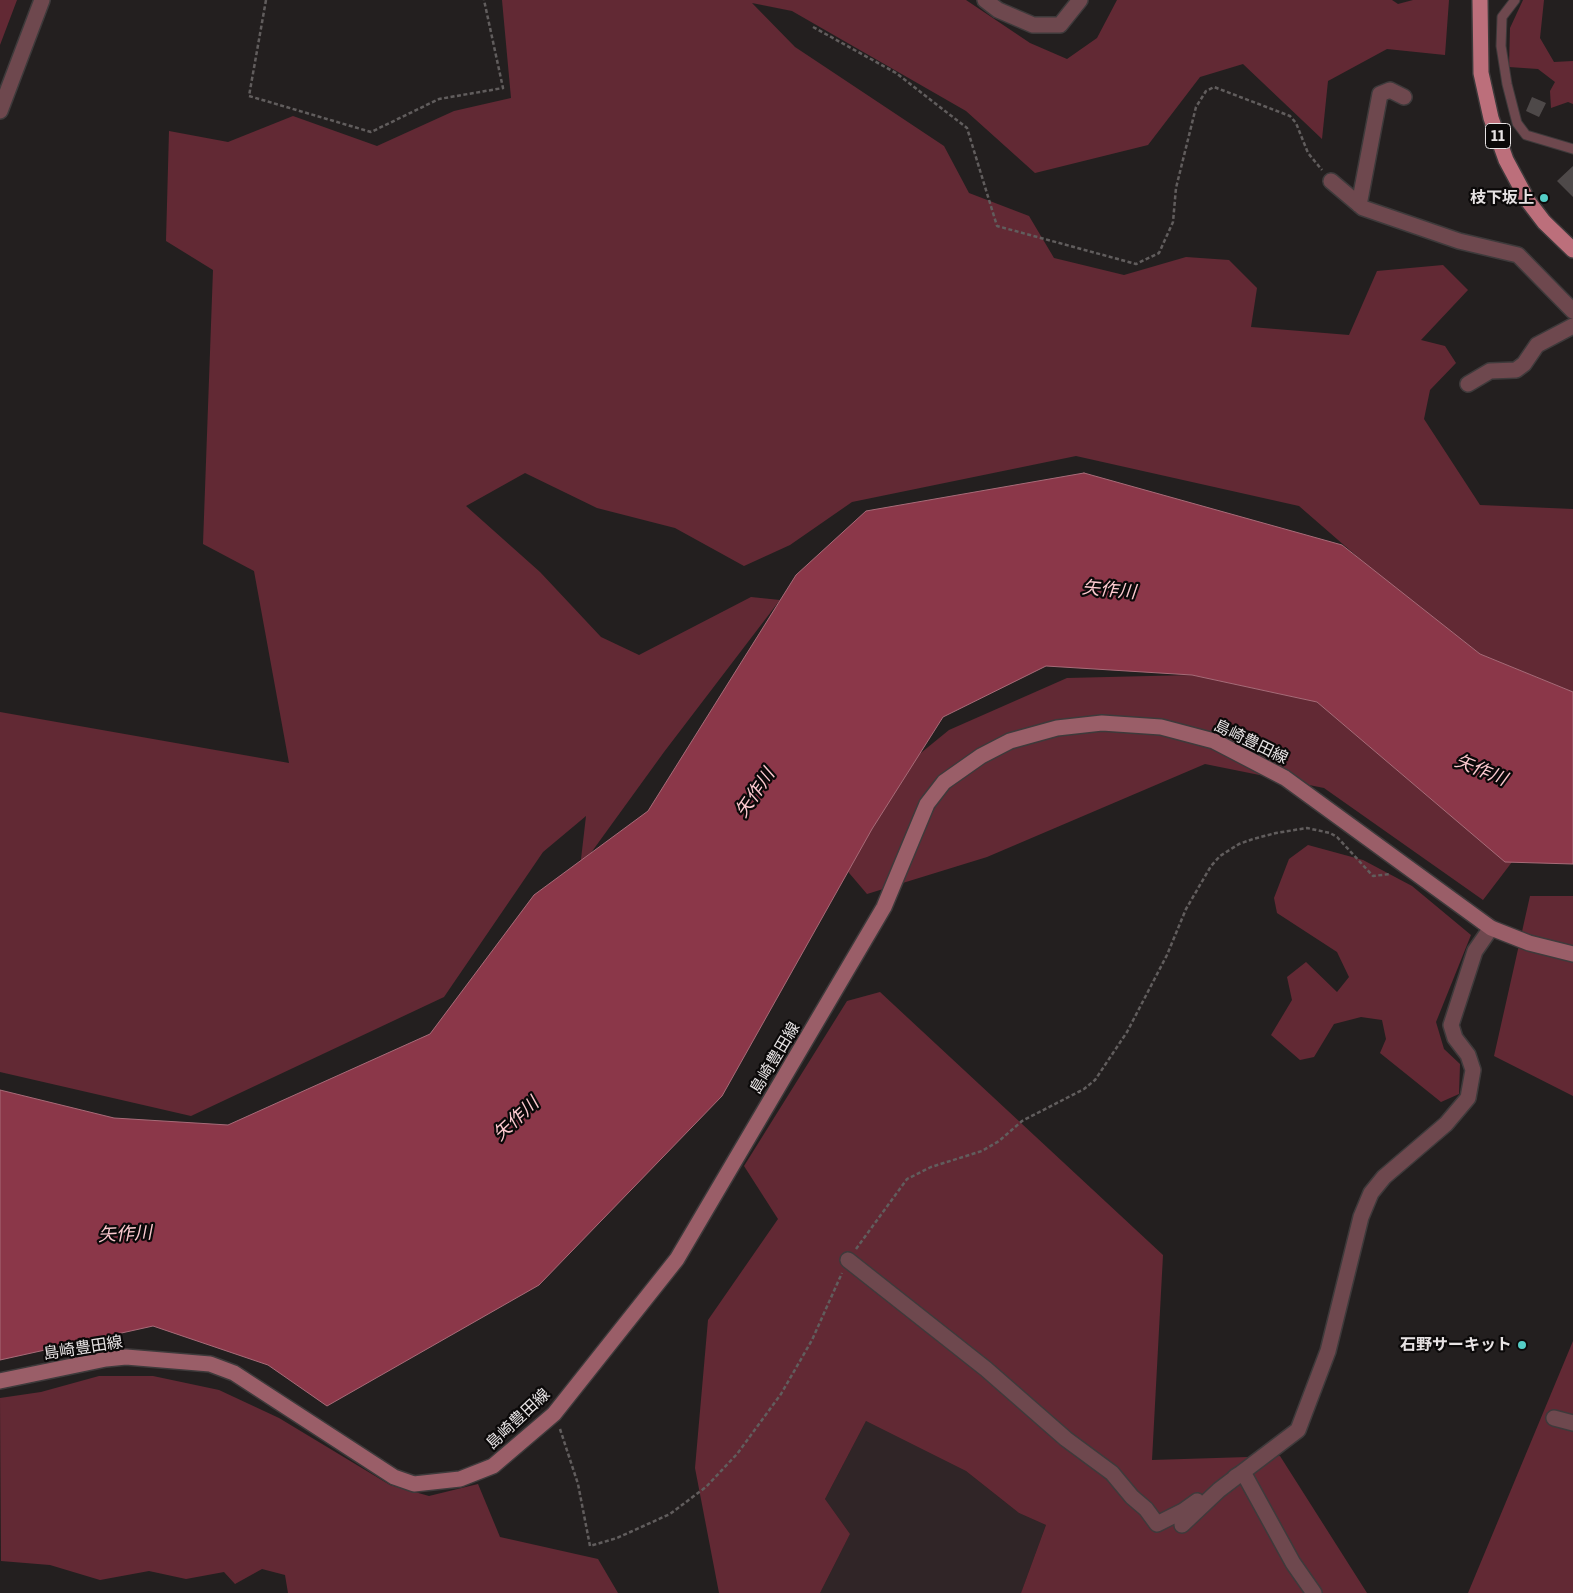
<!DOCTYPE html>
<meta charset="utf-8">
<style>
body{margin:0}
canvas{display:block;background:#231f1f}
</style>
<canvas width="1573" height="1593"></canvas>
<script>
const c = document.querySelector('canvas').getContext('2d');
c.lineJoin = 'round';
function paint(path, color) { c.fillStyle = color; c.fill(path, 'evenodd'); }
const toPath = rows => new Path2D(rows.map(r => 'M' + r).join(''));
function strokePath(path, color, width, dash) { c.strokeStyle = color; c.lineWidth = width; c.lineCap = dash ? 'butt' : 'round'; c.setLineDash(dash || []); c.stroke(path); }
function drawText(font, color, halo, rows, align = 'center') {
  c.font = font + ' "Asap Condensed","Noto Sans JP",sans-serif'; c.lineWidth = 4.5; c.setLineDash([]); c.textBaseline = 'middle'; c.strokeStyle = halo; c.fillStyle = color; for (const [text, x, y, turn = 0] of rows) {
    c.save(); c.translate(x, y); c.rotate((+turn || 0) * Math.PI / 180); c.textAlign = isNaN(turn) ? turn : align; if (halo) c.strokeText(text, 0, 0); c.fillText(text, 0, 0); c.restore();
  }
}
paint(toPath([
 [866,1421,966,1471,1019,1513,1046,1525,1021,1593,820,1593,850,1534,825,1499]
]), '#302527');
paint(toPath([
 [0,0,17,0,0,45],
 [502,0,966,0,1030,43,1067,59,1097,38,1117,0,1392,0,1398,4,1413,0,1449,0,1445,55,1387,49,1328,81,1322,139,1243,64,1200,77,1148,145,1035,173,966,111,792,11,752,3,795,47,944,146,969,193,1029,216,1054,258,1124,275,1186,257,1229,260,1257,288,1251,327,1349,335,1377,271,1443,265,1468,290,1421,340,1445,346,1456,363,1430,390,1424,419,1480,505,1573,509,1573,692,1480,654,1368,566,1299,506,1076,456,852,502,790,545,744,566,675,528,597,508,525,473,466,506,540,572,601,637,639,655,751,597,780,600,664,752,580,868,586,816,543,852,444,997,191,1116,0,1072,0,712,289,763,254,571,203,544,213,270,166,241,169,131,228,142,293,116,377,146,454,111,511,98],
 [1523,0,1544,0,1540,38,1554,62,1573,61,1573,104,1568,102,1551,108,1550,91,1555,82,1538,69,1509,67,1510,28],
 [1192,675,1317,702,1443,809,1512,862,1483,900,1324,788,1205,764,987,857,867,894,827,847,857,805,949,730,1067,678],
 [1308,845,1363,860,1412,886,1471,935,1436,1022,1444,1049,1460,1064,1459,1094,1441,1102,1380,1053,1386,1039,1382,1020,1361,1017,1334,1024,1314,1057,1300,1060,1271,1035,1292,1000,1287,977,1306,962,1337,992,1349,977,1337,952,1277,913,1274,898,1289,859],
 [1530,896,1573,896,1573,1096,1494,1056],
 [880,992,1163,1255,1152,1460,1280,1456,1367,1593,1021,1593,1046,1525,1019,1513,966,1471,866,1421,825,1499,850,1534,820,1593,719,1593,695,1468,708,1320,778,1219,744,1166,847,1001],
 [1573,1341,1573,1593,1468,1593],
 [99,1376,153,1376,219,1390,279,1418,390,1485,429,1496,478,1484,500,1537,598,1559,618,1593,288,1593,285,1575,262,1569,235,1584,224,1572,186,1579,149,1571,100,1580,50,1565,1,1561,0,1398,41,1392]
]), '#622934');
const water = toPath([
 [1084,473,1342,545,1480,654,1573,692,1573,864,1505,862,1317,702,1192,675,1046,666,943,717,872,829,722,1096,539,1285,327,1406,268,1365,153,1326,0,1360,0,1090,114,1118,228,1125,430,1034,534,895,648,811,796,575,866,511,1084,473]
]);
paint(water, '#8b3749');
strokePath(water, '#a76b78', 1);
paint(toPath([
 [1532,97,1546,103,1539,117,1526,111],
 [1573,166,1573,197,1557,181]
]), '#4e4949');
const service = toPath([
 [1515,0,1502,17,1501,46,1507,84,1517,123,1526,135,1573,149]
]);
const minor = toPath([
 [985,0,998,10,1033,25,1060,25,1080,0],
 [0,111,42,0],
 [1331,181,1363,208,1459,241,1518,255,1573,311],
 [1359,205,1380,94,1390,90,1404,97],
 [1468,384,1490,371,1516,370,1524,364,1537,345,1573,326],
 [848,1260,986,1369,1066,1439,1112,1473,1132,1497,1146,1509,1157,1524,1183,1511,1197,1501],
 [1554,1418,1573,1423],
 [1235,1477,1243,1472,1293,1563,1314,1593],
 [1182,1525,1219,1490,1298,1430,1328,1351,1361,1217,1371,1193,1384,1177,1446,1124,1468,1098,1473,1070,1468,1055,1455,1038,1451,1025,1475,951,1491,928]
]);
const secondary = toPath([
 [0,1381,106,1359,126,1357,210,1364,234,1373,394,1477,414,1484,460,1479,493,1466,554,1414,677,1259,884,907,927,804,944,782,981,756,1010,741,1057,728,1102,723,1161,727,1214,741,1285,778,1491,928,1529,943,1573,954]
]);
const primary = toPath([
 [1480,0,1481,73,1491,118,1506,160,1528,201,1544,222,1573,250]
]);
strokePath(service, '#3e3a3b', 11);
strokePath(minor, '#3e3a3b', 18);
strokePath(secondary, '#3e3a3b', 18);
strokePath(primary, '#3e3a3b', 18);
strokePath(toPath([
 [266,0,249,96,371,132,439,99,503,88,484,0],
 [813,27,896,73,967,128,997,226,1136,264,1159,253,1173,222,1176,188,1196,107,1206,91,1214,87,1290,116,1296,123,1308,153,1322,170],
 [856,1249,907,1179,931,1167,982,1151,999,1141,1022,1121,1084,1089,1095,1080,1127,1032,1167,955,1186,909,1211,866,1220,856,1239,844,1253,839,1276,833,1307,828,1330,833,1337,837,1373,876,1390,874],
 [560,1429,578,1484,590,1546,617,1538,670,1514,706,1487,737,1454,781,1394,812,1340,842,1273]
]), '#615d5d', 2.5, [4, 2.5]);
strokePath(service, '#6e484e', 9);
strokePath(minor, '#6e484e', 15);
strokePath(secondary, '#9a5e68', 15);
strokePath(primary, '#bc6f7b', 15);
for (const [x, y, r, color] of [
 [1544,198,5,"#54cdc6"],
 [1522,1345,5,"#54cdc6"]
]) { const dot = new Path2D(); dot.arc(x, y, r, 0, 2 * Math.PI); c.fillStyle = color; c.fill(dot); strokePath(dot, '#0b0909', 2); }
for (const [x, y, w] of [
 [1498,136,25]
]) { const box = new Path2D(); box.roundRect(x - w / 2, y - 12.5, w, 25, 4); c.fillStyle = '#0b0909'; c.fill(box); strokePath(box, '#e7e3e4', 1); }
drawText('bold 15px', '#e7e3e4', null, [
 ["11",1498,136]
]);
drawText('bold 16px', '#e7e3e4', '#0b0909', [
 ["枝下坂上",1534,198],
 ["石野サーキット",1512,1345]
], 'right');
drawText('16px', '#e7e3e4', '#0b0909', [
 ["島崎豊田線",1251,742,26],
 ["島崎豊田線",775,1058,-59],
 ["島崎豊田線",83,1348,-9],
 ["島崎豊田線",518,1419,-43]
]);
drawText('italic 18px', '#fdcad0', '#0b0909', [
 ["矢作川",1109,590,5],
 ["矢作川",1481,770,22],
 ["矢作川",755,793,-56],
 ["矢作川",516,1119,-43],
 ["矢作川",125,1234,-3]
]);
</script>
